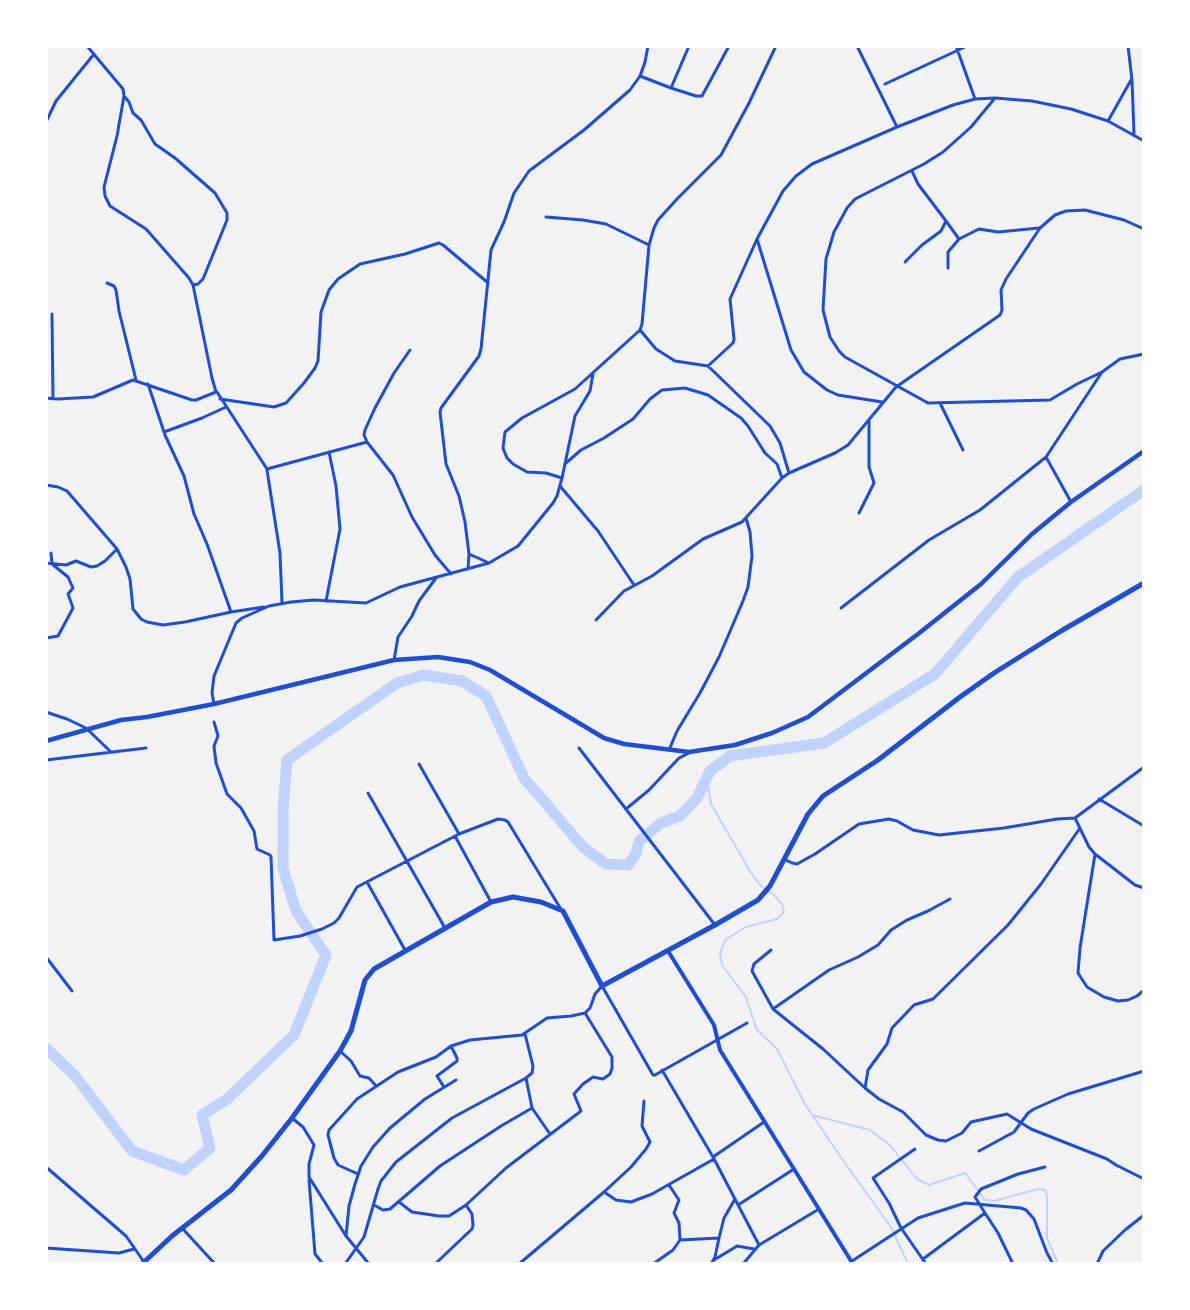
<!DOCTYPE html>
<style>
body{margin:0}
#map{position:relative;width:1190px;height:1310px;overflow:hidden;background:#f2f2f2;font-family:"Fira Sans Condensed",sans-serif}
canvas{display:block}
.frame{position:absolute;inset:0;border:48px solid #fff;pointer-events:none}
</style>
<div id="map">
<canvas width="1190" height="1310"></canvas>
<div class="frame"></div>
</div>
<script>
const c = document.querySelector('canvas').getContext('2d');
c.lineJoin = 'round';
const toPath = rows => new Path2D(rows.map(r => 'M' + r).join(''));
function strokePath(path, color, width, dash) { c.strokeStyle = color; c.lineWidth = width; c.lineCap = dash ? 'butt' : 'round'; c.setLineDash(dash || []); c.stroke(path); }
strokePath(toPath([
 [707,779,711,804,750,871,761,886,774,895,782,904,784,910,782,915,777,919,746,927,726,939,720,953,722,965,746,997,757,1030,777,1049,806,1106,847,1166,891,1227,908,1264],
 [812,1115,870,1130,890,1145,917,1179,929,1185,965,1173,985,1200,994,1201,1038,1189,1045,1190,1047,1196,1047,1238,1058,1264]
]), '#bfd3fe', 2);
strokePath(toPath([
 [46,1048,76,1077,132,1151,184,1170,210,1148,202,1115,226,1100,294,1035,326,955,296,911,283,868,283,809,287,760,397,683,424,675,462,681,486,696,524,778,583,847,606,864,628,865,636,854,639,841,661,823,680,816,697,798,710,771,730,756,824,743,935,674,1018,577,1144,490]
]), '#bfd3fe', 11);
strokePath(toPath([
 [857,46,897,127],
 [956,46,975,99],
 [1128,46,1132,80,1134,134],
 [640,76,671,88,696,96,702,96,729,46],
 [885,84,967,46],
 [671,88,689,46],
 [124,96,129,102,133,113,141,120,155,144,175,158,215,193,227,213,227,220,203,279,198,284,193,285],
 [995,98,971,127,943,152,924,164,855,199,847,208,834,232,826,259,823,310,830,337,839,351,845,357,928,403,1050,400,1077,384,1102,372],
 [1108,121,1131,80],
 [46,122,56,101,94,54],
 [546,217,583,220,606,224,649,245],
 [946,221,959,239,948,252,948,268],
 [757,239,791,350,804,372,827,390,838,395,882,402],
 [959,239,979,229,998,232,1039,228],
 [905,262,922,245,941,231,946,221,918,184,912,171],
 [107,283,114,286,116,290,119,311,136,380],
 [52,314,53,399],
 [640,330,642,324,649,245,654,228,658,220,677,199,721,155,749,103,776,46],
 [708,366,770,426,780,443,789,473],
 [148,384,165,435,184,476,194,514,207,544,231,612],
 [217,392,267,469,367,442,393,475,412,517,435,555,451,574],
 [46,398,58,399,93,397,133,380,192,400,196,400,216,392,212,378,193,285,189,278,146,229,110,206,105,196,104,187,117,136,124,96,123,89,87,46],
 [220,399,274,407,286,403,304,383,315,368,318,361,321,312,329,290,338,279,360,264,405,254,439,243,443,245,487,282],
 [940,403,963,450],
 [164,432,202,418,226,407],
 [367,442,364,435,365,430,375,408,394,373,410,350],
 [566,463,581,450,604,438,633,419,650,399,662,390,685,388,708,395,741,418,748,426,765,453,777,464,782,478],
 [267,470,280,553,282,603],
 [562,478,575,416,590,391,593,374],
 [46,485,58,487,67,491,117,549,126,567,130,579,133,609,141,619,147,622,163,625,185,622,231,612,264,607],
 [560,486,598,531,634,585],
 [1071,502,1046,457,1102,372,1120,359,1144,354],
 [859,513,874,483,869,467,869,420],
 [469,554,489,563],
 [46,563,66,565,76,561,91,567,97,566,105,561,117,549],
 [468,569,469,554,465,522,459,496,446,464,440,412,441,408,479,356,481,349,491,250,504,222,514,193,529,171,584,130,630,90,640,76,645,62,648,46],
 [326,601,340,529,336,486,329,452],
 [841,608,929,540,980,510,1046,457],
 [596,620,624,591,652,576,703,539,742,522,782,478,789,473,835,453,848,445,896,387,1000,315,1002,310,1001,290,1006,279,1040,228,1055,215,1066,211,1085,210,1124,220,1144,229],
 [46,638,58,636,73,608,68,594,73,588,68,577,52,564,51,553],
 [394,660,398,637,412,616,419,601,436,578],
 [214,704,212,693,214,676,236,623,242,618,269,606,291,602,314,600,366,603,400,587,489,563,518,546,553,503,557,496,562,478,546,473,527,472,513,464,507,458,503,448,505,432,522,418,575,389,640,330,656,349,675,361,708,366,733,343,734,339,730,299,757,239,783,191,796,176,812,164,897,127,953,105,975,99,995,98,1032,101,1071,109,1108,121,1144,141],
 [46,712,67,719,86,728,110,751],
 [214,722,218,736,214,746,216,763,227,794,241,808,254,831,257,849,270,855,271,857,274,940,300,936,322,929,334,923,339,918,357,887,459,834,498,819,505,820,508,822,562,911],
 [579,748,715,925],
 [669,750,677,731,700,693,719,657,743,601,748,587,752,556,750,532,746,518],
 [46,760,146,748],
 [419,764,459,834],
 [368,793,445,928],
 [1099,799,1144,826],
 [626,809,649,790,679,758,689,753],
 [1075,818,1089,847,1095,854,1135,885,1144,888],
 [455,836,491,902],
 [1095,854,1080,948,1078,973,1087,987,1104,997,1118,1001,1128,1000,1137,996,1144,990],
 [784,859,792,863,797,864,815,854,859,824,889,819,897,821,913,830,939,835,1004,828,1057,819,1075,818,1144,767],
 [367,882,405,950],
 [771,950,754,964,752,971,773,1009,823,1049,865,1088,879,1099,903,1112,926,1135,938,1140,946,1141,962,1133,971,1122,1007,1114,1031,1129,1107,1159,1116,1165,1144,1179],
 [46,957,72,991],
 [773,1009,829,970,858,957,878,945,891,930,907,920,928,911,950,899],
 [340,1051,351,1061,360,1076,369,1078,376,1086],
 [662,1070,713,1157,759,1245],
 [526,1078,532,1108,550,1134],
 [444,1087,437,1076,457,1061,457,1058,451,1046],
 [865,1088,868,1070,887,1044,892,1028,914,1005,933,999,1008,925,1041,884,1080,828],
 [292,1118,303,1127,314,1145,309,1164,309,1177,346,1236,369,1264],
 [915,1149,873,1178,889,1203,901,1228,926,1264],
 [979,1151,1014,1132,1028,1113,1034,1109,1068,1094,1144,1071],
 [713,1157,764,1122],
 [46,1167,126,1236,144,1262],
 [358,1174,338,1165,334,1158,328,1135,329,1130,357,1099,398,1072,436,1057,451,1046,470,1040,522,1035,547,1018,571,1016,585,1013,590,1008,595,994,602,986,653,1075,655,1075,747,1023],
 [309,1180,315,1254,323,1264],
 [669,1185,679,1200,674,1213,679,1223,680,1240],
 [604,1192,616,1200,631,1202,652,1194,714,1159],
 [399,1202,412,1212,439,1216,449,1216,466,1205],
 [374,1205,383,1210,390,1209,440,1166,501,1126,532,1108],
 [738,1205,794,1169],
 [985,1213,998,1233,1013,1264],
 [182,1228,215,1264],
 [346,1236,349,1206,355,1184,361,1166,373,1147,390,1128,425,1099,456,1080],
 [46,1248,119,1253,134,1249],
 [923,1259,985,1213,975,1197,981,1189,1018,1174,1045,1167],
 [714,1260,737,1246,754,1249],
 [852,1261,918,1218,965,1203,1021,1208,1026,1210,1034,1219,1047,1253,1053,1264],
 [345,1264,364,1237,378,1189,381,1181,396,1162,452,1118,526,1078,532,1073,533,1066,525,1034],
 [407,1264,415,1264],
 [435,1264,472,1229,473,1225,472,1214,466,1205,506,1168,581,1111,574,1094,583,1084,593,1077,603,1079,610,1074,612,1068,612,1057,585,1013],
 [519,1264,604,1192,631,1167,646,1149,650,1142,642,1126,644,1101],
 [653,1264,673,1250,680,1240,719,1238,724,1218,735,1199],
 [711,1264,715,1257,719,1238],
 [743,1264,759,1245,819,1209],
 [1097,1264,1103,1251,1125,1230,1144,1215]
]), '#1d4ed8', 3);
strokePath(toPath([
 [668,951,714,1025,720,1050,853,1264]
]), '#1d4ed8', 4);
strokePath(toPath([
 [46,741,121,720,147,717,214,704,394,660,438,657,470,662,490,670,604,738,624,744,689,752,735,745,772,733,808,717,918,634,981,584,1032,534,1071,502,1144,451]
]), '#1d4ed8', 4.5);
strokePath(toPath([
 [142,1264,172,1236,231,1190,261,1157,292,1118,340,1051,351,1031,365,980,374,969,491,902,513,897,541,902,563,911,602,986,715,925,758,900,770,886,808,814,823,796,878,760,960,697,994,673,1061,631,1144,583]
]), '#1d4ed8', 5);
</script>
